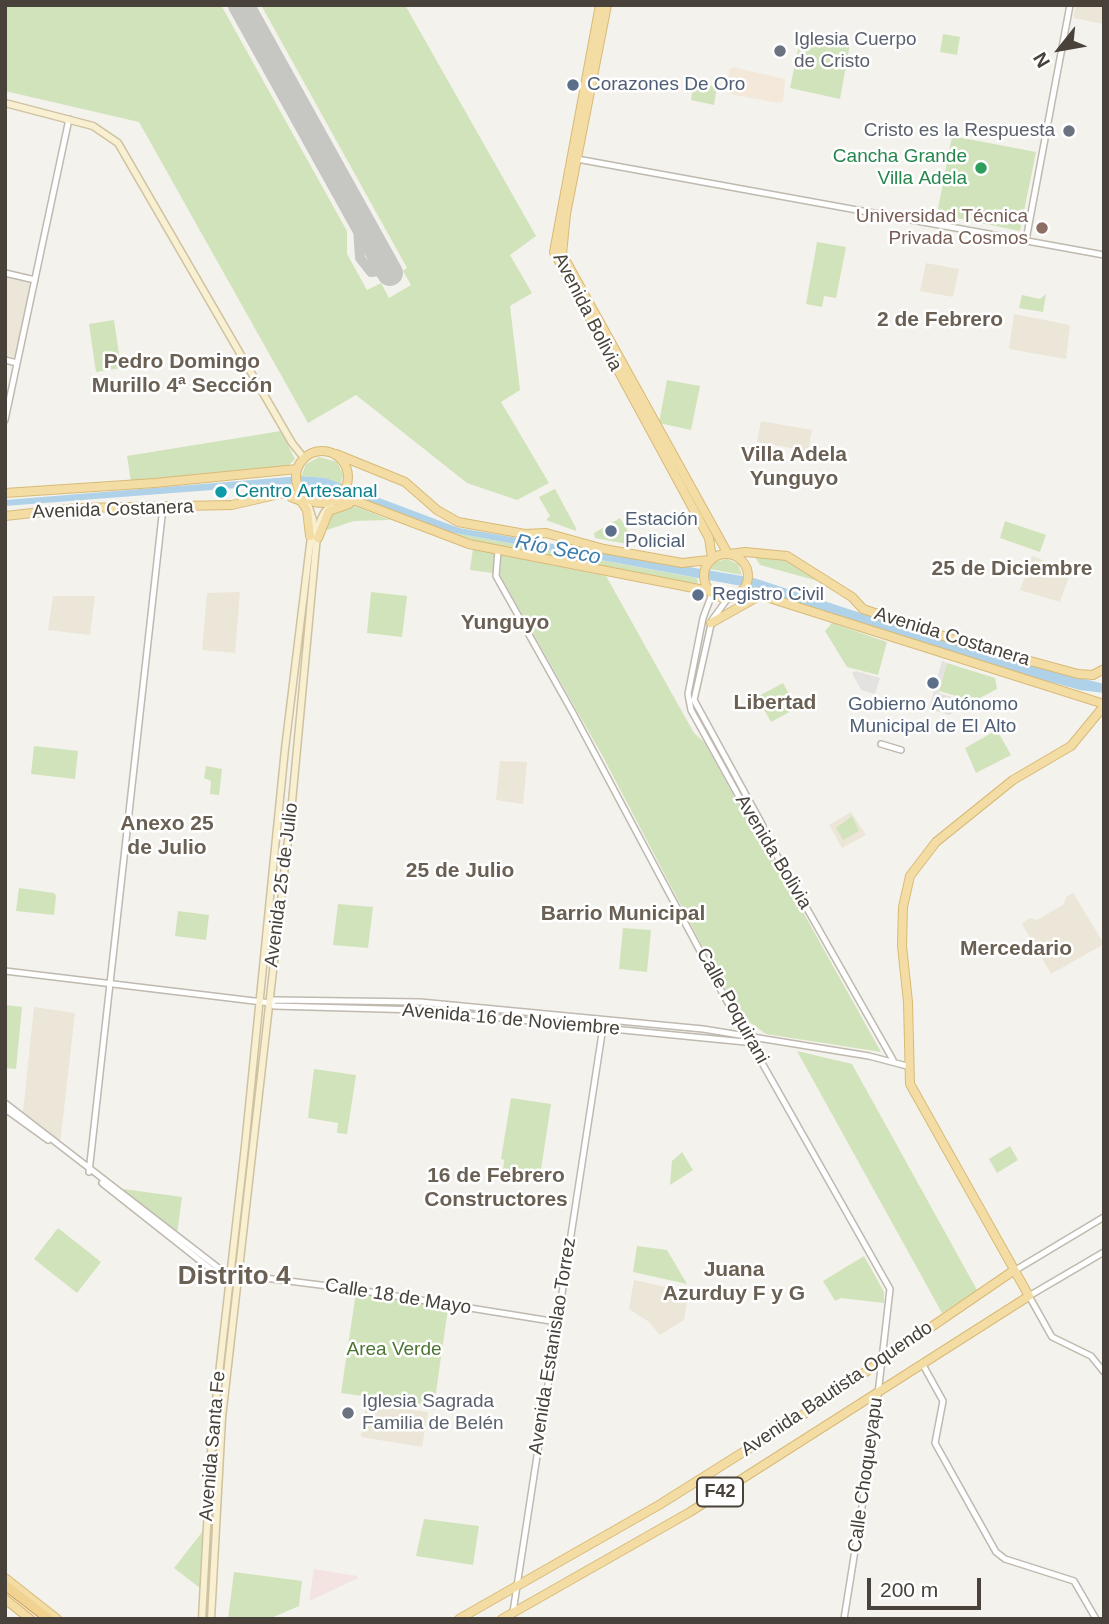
<!DOCTYPE html>
<meta charset="utf-8">
<style>
body{margin:0}
#map{position:relative;width:1109px;height:1624px;overflow:hidden;background:#f4f2ec;font-family:Arial,sans-serif}
canvas{display:block}
.frame{position:absolute;inset:0;border:7px solid #48423a;pointer-events:none}
.north{position:absolute;left:1025px;top:14px;width:70px;height:70px;-webkit-text-stroke:5px #fff;paint-order:stroke;rotate:239deg;font-size:19px;font-weight:700;line-height:28px;text-align:center;color:#48423a}
.north::after{content:'';display:block;margin:auto;width:24px;height:32px;background:#48423a;clip-path:polygon(50% 0,100% 100%,50% 72%,0 100%)}
.scale{position:absolute;left:867px;top:1578px;width:114px;height:32px;box-sizing:border-box;border:4px solid #48423a;border-top:0;padding-left:9px;font-size:21px;line-height:24px;white-space:nowrap;color:#48423a;-webkit-text-stroke:5px #fff;paint-order:stroke}
</style>
<div id="map">
<canvas width="1109" height="1624"></canvas>
<div class="frame"></div>
<div class="north">N</div>
<div class="scale">200 m</div>
</div>
<script>
const c = document.querySelector('canvas').getContext('2d');
c.lineJoin = 'round';
function paint(path, color) { c.fillStyle = color; c.fill(path, 'evenodd'); }
const toPath = rows => new Path2D(rows.map(r => 'M' + r).join(''));
function strokePath(path, color, width, dash) { c.strokeStyle = color; c.lineWidth = width; c.lineCap = dash ? 'butt' : 'round'; c.setLineDash(dash || []); c.stroke(path); }
function drawText(font, color, halo, rows, align = 'center') {
  c.font = font + ' Arial,sans-serif'; c.lineWidth = 5; c.setLineDash([]); c.textBaseline = 'middle'; c.strokeStyle = halo; c.fillStyle = color; for (const [text, x, y, turn = 0] of rows) {
    c.save(); c.translate(x, y); c.rotate((+turn || 0) * Math.PI / 180); c.textAlign = isNaN(turn) ? turn : align; if (halo) c.strokeText(text, 0, 0); c.fillText(text, 0, 0); c.restore();
  }
}
paint(toPath([
 [732,67,785,79,783,101,779,103,729,94,729,70]
]), '#f3e8da');
paint(toPath([
 [1076,5,1104,5,1104,24,1073,18],
 [926,263,959,269,953,297,920,291],
 [5,276,32,283,17,358,5,355],
 [1014,314,1070,325,1066,359,1009,349],
 [761,421,812,430,808,451,757,442],
 [1032,556,1071,571,1060,602,1020,590],
 [240,592,235,653,202,650,207,593],
 [53,596,95,596,90,635,48,630],
 [500,761,527,762,523,804,496,800],
 [851,812,866,835,842,848,829,825],
 [1073,893,1104,944,1051,974,1022,924,1029,918,1037,920,1064,904,1066,897],
 [34,1007,75,1013,60,1144,23,1112],
 [634,1280,689,1292,684,1320,660,1335,649,1322,629,1309],
 [366,1403,428,1412,422,1447,361,1437]
]), '#ece6d8');
paint(toPath([
 [314,1569,357,1576,358,1578,309,1601]
]), '#f3e3e1');
paint(toPath([
 [5,5,221,5,347,231,347,254,367,290,381,283,389,298,411,285,403,271,407,268,261,5,405,5,536,236,510,255,532,293,510,306,520,390,501,402,549,483,517,500,467,483,356,395,308,423,139,122,5,91],
 [943,34,960,37,957,55,940,52],
 [801,35,850,44,840,99,790,88],
 [694,82,717,87,714,105,691,100],
 [952,136,1036,152,1020,231,937,214],
 [817,242,846,247,836,298,824,296,822,307,806,304],
 [1046,294,1043,312,1019,308,1022,295,1040,299],
 [114,320,121,368,96,372,89,324],
 [667,380,700,386,691,430,659,423],
 [281,431,295,459,287,467,131,482,127,456],
 [319,457,337,462,343,474,341,484,326,478,301,476,306,464],
 [555,489,576,528,576,531,546,520,550,516,539,497],
 [348,505,354,506,390,520,354,521,321,532,327,515],
 [620,518,634,541,632,545,595,538,594,533],
 [1005,521,1046,535,1040,552,1000,538],
 [444,531,697,578,698,584,503,549],
 [473,548,495,552,493,573,470,570],
 [501,555,606,576,694,733,704,742,757,838,764,842,881,1052,766,1034,738,1014,602,755,500,575],
 [755,557,789,560,852,602,818,581,760,565],
 [727,559,738,564,742,575,710,569,715,562],
 [371,592,407,596,402,637,367,633],
 [832,623,887,642,878,675,847,667,825,631],
 [947,663,995,678,997,689,974,701,939,691],
 [783,683,797,708,771,722,757,697],
 [997,730,1011,755,976,773,965,748],
 [34,746,78,751,75,779,31,774],
 [206,766,222,769,219,795,210,794,211,781,204,778],
 [852,816,859,831,843,840,836,828],
 [19,888,54,893,56,896,54,915,16,911],
 [338,904,373,907,368,948,333,945],
 [178,911,209,915,206,940,175,936],
 [623,928,651,930,647,972,619,969],
 [5,1005,22,1007,16,1069,5,1068],
 [797,1051,852,1064,977,1290,942,1313],
 [314,1069,356,1075,347,1134,337,1133,338,1123,308,1118],
 [511,1098,551,1104,540,1176,503,1171,504,1160,501,1159],
 [1010,1146,1018,1160,997,1173,989,1159],
 [682,1152,693,1170,670,1185,672,1161],
 [116,1188,182,1197,177,1234],
 [58,1228,101,1262,77,1293,34,1259],
 [637,1246,667,1250,687,1284,633,1272],
 [864,1256,884,1292,884,1303,841,1298,835,1301,823,1281],
 [356,1292,448,1308,434,1406,341,1393],
 [424,1519,479,1526,473,1565,416,1556],
 [203,1531,200,1588,174,1568],
 [234,1572,302,1581,299,1606,269,1619,228,1619]
]), '#d1e3ba');
paint(toPath([
 [942,661,947,663,939,693,961,700,964,707,949,715,929,709],
 [856,671,880,678,875,694,861,690,852,673]
]), '#e4e2e0');
paint(toPath([
 [301,476,326,478,459,528,754,578,967,648,1104,684,1104,693,1080,690,963,658,752,588,444,531,327,487,289,484,5,506,5,500]
]), '#b0d2e9');
strokePath(toPath([
 [357,213,360,258,371,272,381,271,386,266]
]), '#c6c6c2', 10);
strokePath(toPath([
 [241,5,390,273]
]), '#c6c6c2', 26);
const tertiary = toPath([
 [577,159,1104,255],
 [1026,240,1070,5],
 [5,273,35,280],
 [5,360,17,363],
 [5,420,69,119],
 [498,551,496,576,573,713,723,994,890,1289,873,1438,844,1619],
 [712,594,703,618,688,694,691,710,758,831,768,840,893,1060],
 [728,598,712,620,694,700,763,826],
 [881,744,901,750],
 [5,971,271,1003,274,1006,419,1010,745,1042,748,1035],
 [271,1003,274,1000,420,1002,703,1029,869,1056,907,1066],
 [5,1103,225,1273,352,1289,557,1322],
 [5,1109,48,1140],
 [89,1172,163,507],
 [102,1183,222,1278,238,1281],
 [1104,1252,1029,1296,1052,1337,1091,1356,1104,1372],
 [1014,1271,1104,1217],
 [923,1365,943,1401,935,1443,996,1552,1005,1559,1074,1581,1096,1619],
 [513,1612,603,1027]
]);
const secondary = toPath([
 [5,103,93,126,118,143,292,443,304,458],
 [202,1619,212,1435,245,1146,285,749,313,520,306,498],
 [211,1619,222,1418,291,813,318,525,324,513,334,501]
]);
const primary = toPath([
 [600,5,554,252,709,538,712,558],
 [607,5,566,214,562,254,728,554],
 '296 477a26 26 0 1 1 52 0a26 26 0 1 1-52 0Z',
 [336,454,405,482,437,510,458,522,525,534,546,533,604,549,682,563,709,560],
 [5,493,155,483,297,469],
 [291,497,301,501,307,510,310,536],
 [337,500,356,501,469,544,709,591],
 [5,516,78,508,232,505,284,493,304,496],
 [318,538,329,511,349,504],
 '704 576a22 22 0 1 1 44 0a22 22 0 1 1-44 0Z',
 [730,554,745,552,787,556,852,597,863,609,964,643,1078,674,1093,675,1104,669],
 [744,590,1104,704],
 [711,623,761,595],
 [5,1578,57,1619],
 [5,1599,30,1619],
 [459,1619,659,1505,807,1412,1013,1271],
 [502,1619,690,1512,1029,1296,910,1084,908,1002,902,946,903,907,910,876,936,842,1013,780,1071,746,1104,706]
]);
const trunk = toPath([
 [5,1585,49,1619]
]);
strokePath(tertiary, '#bfb9af', 8);
strokePath(secondary, '#cec2a1', 9);
strokePath(primary, '#d8ba77', 10);
strokePath(trunk, '#cd9d4d', 11);
strokePath(tertiary, '#fff', 5);
strokePath(secondary, '#f9efd1', 6);
strokePath(primary, '#f4dda5', 8);
strokePath(trunk, '#f1d291', 9);
for (const [x, y, r, color] of [
 [780,51,7,"#6b7280"],
 [573,85,7,"#5c6f8a"],
 [1069,131,7,"#6b7280"],
 [981,168,7,"#2e9e5b"],
 [1042,228,7,"#8d6e63"],
 [221,492,7,"#0f9aa8"],
 [611,531,7,"#5c6f8a"],
 [698,595,7,"#5c6f8a"],
 [933,683,7,"#5c6f8a"],
 [348,1413,7,"#6b7280"]
]) { const dot = new Path2D(); dot.arc(x, y, r, 0, 2 * Math.PI); c.fillStyle = color; c.fill(dot); strokePath(dot, '#fff', 2.5); }
for (const [x, y, w] of [
 [720,1492,46]
]) { const box = new Path2D(); box.roundRect(x - w / 2, y - 14.5, w, 29, 5); c.fillStyle = '#fff'; c.fill(box); strokePath(box, '#48423a', 2); }
drawText('bold 18px', '#48423a', null, [
 ["F42",720,1492]
]);
drawText('19px', '#5b616d', '#fff', [
 ["Iglesia Cuerpo",794,40],
 ["de Cristo",794,62],
 ["Cristo es la Respuesta",1055,131,"right"],
 ["Iglesia Sagrada",362,1402],
 ["Familia de Belén",362,1424]
], 'left');
drawText('19px', '#4e5e75', '#fff', [
 ["Corazones De Oro",587,85],
 ["Estación",625,520],
 ["Policial",625,542],
 ["Registro Civil",712,595],
 ["Gobierno Autónomo",933,705,"center"],
 ["Municipal de El Alto",933,727,"center"]
], 'left');
drawText('19px', '#27864d', '#fff', [
 ["Cancha Grande",967,157],
 ["Villa Adela",967,179]
], 'right');
drawText('19px', '#785e54', '#fff', [
 ["Universidad Técnica",1028,217],
 ["Privada Cosmos",1028,239]
], 'right');
drawText('19px', '#48423a', '#fff', [
 ["Avenida Bolivia",587,312,63],
 ["Avenida Costanera",113,510,-2],
 ["Avenida Costanera",952,637,17],
 ["Avenida Bolivia",773,852,59],
 ["Avenida 25 de Julio",282,885,-83],
 ["Calle Poquirani",732,1006,61],
 ["Avenida 16 de Noviembre",511,1020,5],
 ["Calle 18 de Mayo",398,1297,9],
 ["Avenida Estanislao Torrez",553,1346,-81],
 ["Avenida Bautista Oquendo",837,1389,-34],
 ["Avenida Santa Fe",213,1446,-85],
 ["Calle Choqueyapu",866,1475,-82]
]);
drawText('19px', '#0d838f', '#fff', [
 ["Centro Artesanal",235,492]
], 'left');
drawText('19px', '#4c7433', '#fff', [
 ["Area Verde",394,1350]
]);
drawText('bold 21px', '#6a6053', '#fff', [
 ["2 de Febrero",940,320],
 ["Pedro Domingo",182,362],
 ["Murillo 4ª Sección",182,386],
 ["Villa Adela",794,455],
 ["Yunguyo",794,479],
 ["25 de Diciembre",1012,569],
 ["Yunguyo",505,623],
 ["Libertad",775,703],
 ["Anexo 25",167,824],
 ["de Julio",167,848],
 ["25 de Julio",460,871],
 ["Barrio Municipal",623,914],
 ["Mercedario",1016,949],
 ["16 de Febrero",496,1176],
 ["Constructores",496,1200],
 ["Juana",734,1270],
 ["Azurduy F y G",734,1294]
]);
drawText('italic 21px', '#3e7ca9', '#fff', [
 ["Río Seco",558,550,11]
]);
drawText('bold 26px', '#6a6053', '#fff', [
 ["Distrito 4",234,1277]
]);
</script>
